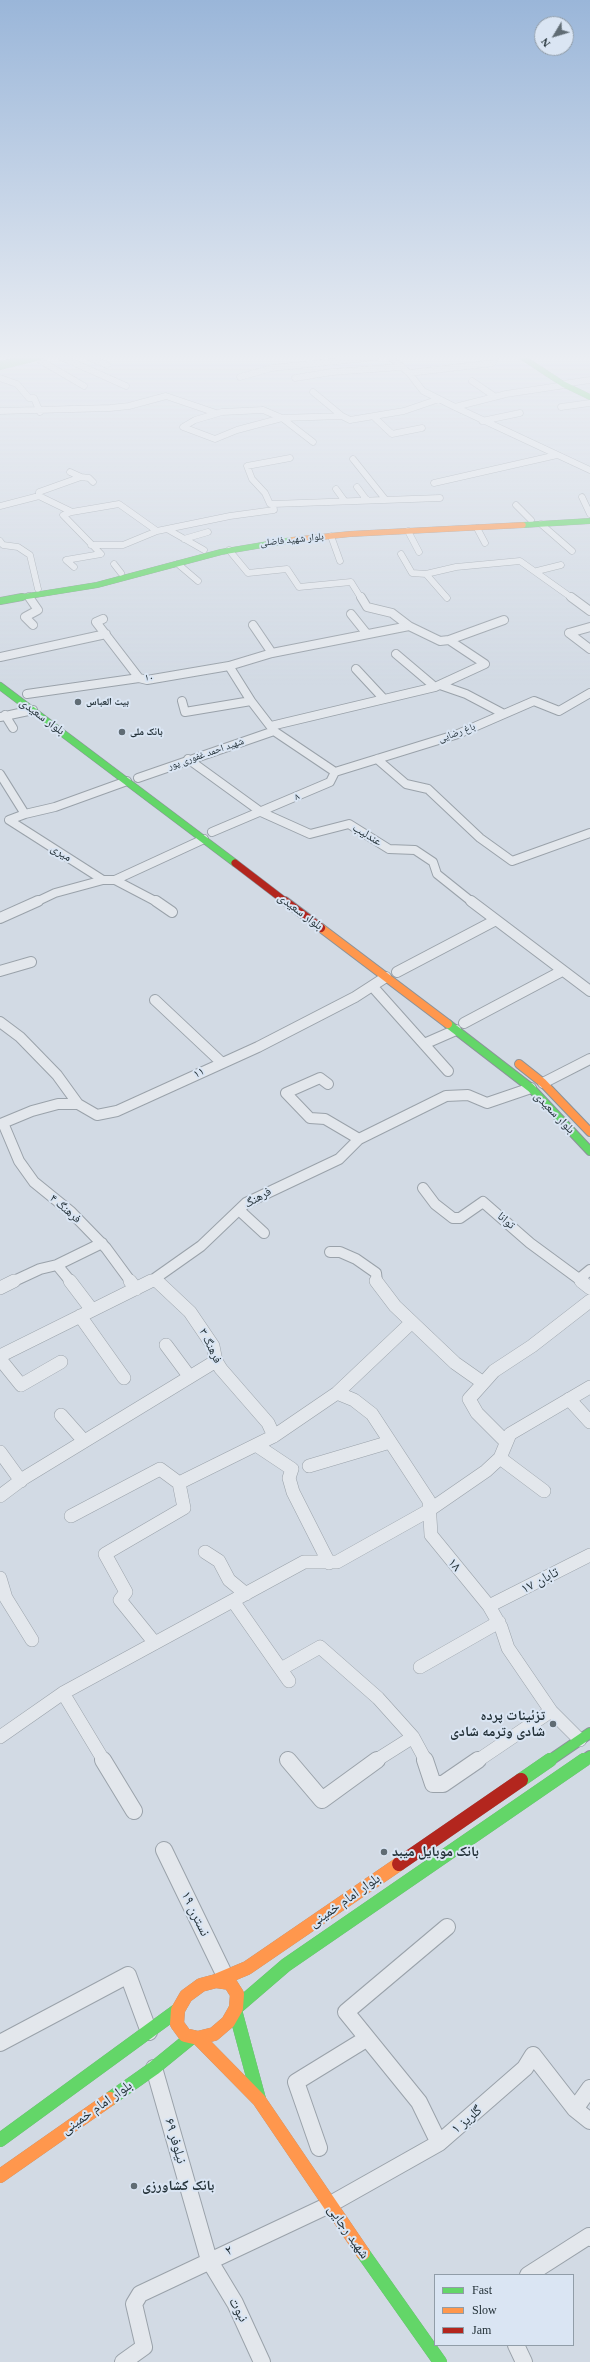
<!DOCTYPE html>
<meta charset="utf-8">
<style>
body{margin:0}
#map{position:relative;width:590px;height:2362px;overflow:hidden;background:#d2dae4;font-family:"Times New Roman",serif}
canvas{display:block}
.legend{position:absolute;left:434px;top:2274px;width:140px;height:72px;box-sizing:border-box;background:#dae5f3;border:1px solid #919da8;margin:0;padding:5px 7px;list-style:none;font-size:12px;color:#233138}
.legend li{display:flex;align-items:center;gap:8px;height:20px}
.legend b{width:20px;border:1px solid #919da8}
.north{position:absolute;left:534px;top:16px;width:40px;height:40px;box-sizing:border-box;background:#dae5f3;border:1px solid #919da8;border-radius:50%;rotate:232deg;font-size:11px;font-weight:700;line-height:16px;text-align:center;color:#233138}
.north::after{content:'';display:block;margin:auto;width:14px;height:18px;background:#606c74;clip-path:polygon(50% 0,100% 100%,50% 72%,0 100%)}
</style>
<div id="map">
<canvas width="590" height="2362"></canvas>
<ul class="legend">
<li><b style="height:5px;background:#63d668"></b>Fast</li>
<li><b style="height:5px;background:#ff974d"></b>Slow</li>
<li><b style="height:5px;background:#b3261e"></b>Jam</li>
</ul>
<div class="north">N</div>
</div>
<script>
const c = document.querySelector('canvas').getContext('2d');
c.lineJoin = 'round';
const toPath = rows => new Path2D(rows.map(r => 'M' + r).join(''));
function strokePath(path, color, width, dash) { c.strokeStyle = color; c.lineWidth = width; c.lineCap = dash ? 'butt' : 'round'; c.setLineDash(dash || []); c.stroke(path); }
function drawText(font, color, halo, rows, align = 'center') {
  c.font = font + ' "Times New Roman","Noto Naskh Arabic",serif'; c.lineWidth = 4; c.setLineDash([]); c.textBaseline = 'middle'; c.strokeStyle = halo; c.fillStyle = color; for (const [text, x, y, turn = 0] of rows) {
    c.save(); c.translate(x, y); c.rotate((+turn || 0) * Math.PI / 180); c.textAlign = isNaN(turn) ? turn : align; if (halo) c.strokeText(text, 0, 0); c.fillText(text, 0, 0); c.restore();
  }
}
const streetFar4 = toPath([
 [61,357,126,386],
 [88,357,107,365],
 [390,357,409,373,493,363,496,357],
 [36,358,84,386],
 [409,373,423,391,455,407,506,394,565,385],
 [240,377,272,368,376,357],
 [0,378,17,384,29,398,34,398,40,412],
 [295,378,332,372,401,367],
 [472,381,494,396],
 [563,384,590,380],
 [313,392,342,416],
 [455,407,590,470],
 [561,407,590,403],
 [263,410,282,418,237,430,215,439,183,427,195,420,222,412,263,410],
 [0,411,110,408,129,406,166,396,216,413],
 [374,417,392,434,422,428],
 [282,418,313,442],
 [282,418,342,416,350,420,404,411,439,399],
 [482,421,520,413],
 [353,459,385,499],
 [81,477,89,478,93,482],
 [434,483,557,455],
 [357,487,366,499],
 [336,489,344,500],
 [39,496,39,492,81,477,70,472],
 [582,497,590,514],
 [273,504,270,504,265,493,252,479,247,466,290,458],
 [516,505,531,520],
 [0,506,39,496,72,512,119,504,157,531],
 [72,512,63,515,101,554,66,560,74,567],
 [541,524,572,551],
 [477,528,485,543],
 [167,529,204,550],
 [408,531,419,552],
 [331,536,340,561],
 [184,539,208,532],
 [0,541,3,545,18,547,30,555,38,589],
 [91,545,123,545,157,531,230,516,274,510,273,504,440,498],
 [229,550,248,573,287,569,299,587,351,582,361,598],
 [401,554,412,573,426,574,456,567,520,561,572,598],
 [114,564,121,573],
 [178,564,198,581],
 [537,571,561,565],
 [426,574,447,598],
 [29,597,30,598]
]);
const streetFar3 = toPath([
 [29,597,38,610,25,617,33,625],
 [571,597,590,611],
 [351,614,367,634],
 [103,619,96,622,139,678],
 [253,625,272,653],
 [569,633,590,649],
 [569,633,590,627],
 [449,640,504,620],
 [396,654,435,687],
 [0,657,106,634],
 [229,666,272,653,409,626,392,613,367,607,361,597],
 [356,669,383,698],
 [440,685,466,694,504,714],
 [27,694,139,678,147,680,229,666,251,701],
 [182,701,185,712,251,701,274,731,335,772],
 [5,715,13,728],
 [0,717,33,710],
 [271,726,435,687,485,664,449,640,440,641,409,626],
 [188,759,261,812,310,834,349,824,389,849,415,850,433,862,437,874,472,902],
 [377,759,406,784,428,789,480,838,512,861,590,833],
 [0,774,25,814,9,820,103,880,115,880,157,902],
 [138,778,274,731],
 [25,814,55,807,127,781],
 [212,832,330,782,335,772,458,734,534,701,559,711,590,693],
 [115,880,204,839],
 [36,902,55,893,103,880]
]);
const streetFar2 = toPath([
 [156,901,172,912],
 [471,901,590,991],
 [0,918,38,901],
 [0,971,31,962],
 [397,972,496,920],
 [373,987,448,1071],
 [155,1000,221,1062],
 [0,1022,20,1037,57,1075,78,1104],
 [464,1023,562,971],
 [424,1044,456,1030],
 [543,1083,590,1059],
 [328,1084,320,1078,286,1093,310,1118,325,1119,359,1139],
 [423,1188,435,1204,453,1218,460,1218,483,1202,530,1243,583,1282],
 [239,1210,264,1233],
 [330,1252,340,1252,356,1259,376,1273,377,1282],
 [57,1265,71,1282],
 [154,1279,158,1282],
 [579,1279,590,1270],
 [12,1282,40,1269,57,1265,102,1243],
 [131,1282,106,1248,71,1212,34,1182,19,1161,3,1123,32,1111,58,1104,78,1104,97,1115,117,1111,258,1047,355,997,386,977],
 [150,1282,201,1246,246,1203,339,1159,359,1139,446,1096,468,1095,487,1103,531,1088]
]);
const streetFar1 = toPath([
 [70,1281,92,1310],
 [130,1281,136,1289],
 [157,1281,190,1312,213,1346,216,1361,221,1369,268,1423,274,1436],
 [376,1281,395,1306,455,1363,482,1382],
 [581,1281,590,1288],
 [0,1288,14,1281],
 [80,1316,124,1378],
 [166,1345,189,1376],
 [0,1356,151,1281],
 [0,1359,21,1385,61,1362],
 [337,1393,354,1400,372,1414,429,1501,431,1535,489,1606,501,1627,508,1648,551,1711,580,1740],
 [569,1399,590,1422],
 [61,1415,84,1441],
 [506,1442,477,1413,469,1399,494,1371,532,1346,590,1301],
 [256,1445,292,1469,289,1478,293,1492,329,1563],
 [0,1452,21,1481],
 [500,1458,544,1491],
 [309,1466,390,1442],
 [0,1496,24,1478,216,1361],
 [71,1516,160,1469,179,1483],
 [205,1552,219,1561,229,1580,246,1594],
 [0,1578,6,1598,32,1640],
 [233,1601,289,1681],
 [489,1606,590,1555],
 [154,1642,120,1600,126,1592,105,1554,184,1508,179,1483,274,1436,337,1393,412,1322],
 [420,1667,499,1622],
 [281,1669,320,1647,378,1698,413,1737,426,1761],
 [63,1693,104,1761],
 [0,1737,63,1693,304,1562,337,1562,428,1511,486,1471,500,1458,510,1434,590,1387],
 [287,1759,289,1761],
 [375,1761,413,1737],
 [477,1761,551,1711]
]);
const street = toPath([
 [103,1760,134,1811],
 [288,1760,322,1800,377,1760],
 [425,1760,433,1784,443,1784,478,1760],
 [164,1850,226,1978],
 [0,2043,128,1975,149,2032],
 [154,2068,209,2260,235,2303,262,2362],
 [575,2109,590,2088],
 [439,2143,419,2102,346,2012,447,1927],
 [319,2148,296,2082,366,2039],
 [528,2275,589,2236,590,2238],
 [516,2345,524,2362],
 [123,2362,144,2347,134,2304,140,2294,329,2205,439,2143,525,2068,533,2055,575,2109,590,2121]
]);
const fastFar4 = toPath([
 [522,357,563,384,590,397],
 [0,364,29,357],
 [0,367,40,357],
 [523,525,590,521],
 [16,598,97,585,221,552,292,540]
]);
const fastFar3 = toPath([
 [0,601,22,597],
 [0,686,235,863]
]);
const fastFar2 = toPath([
 [448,1024,531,1088,590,1151]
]);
const fastFar1 = toPath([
 [549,1761,590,1733],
 [583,1761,590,1756]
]);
const fast = toPath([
 [521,1780,550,1760],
 [236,2008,286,1965,584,1760],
 [235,2010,259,2099],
 [110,2099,154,2068,192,2037],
 [0,2140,178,2010],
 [363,2253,440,2362]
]);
const slowFar2 = toPath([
 [292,540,350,534,523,525]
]);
const slowFar1 = toPath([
 [321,928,448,1024],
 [519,1064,543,1083,590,1132]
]);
const slow = toPath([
 [216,1981,247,1968,399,1864],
 [216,1981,230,1983,237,1994,236,2008,228,2022,214,2034,198,2038,185,2035,177,2024,178,2010,186,1996,201,1985,216,1981],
 [198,2038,259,2100,363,2253],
 [0,2176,110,2099]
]);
const jamFar2 = toPath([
 [235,863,286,902]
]);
const jamFar1 = toPath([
 [285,901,321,928]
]);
const jam = toPath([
 [399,1864,521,1780]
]);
strokePath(streetFar4, '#9aa2aa', 7);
strokePath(streetFar3, '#9aa2aa', 10);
strokePath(streetFar2, '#9aa2aa', 12);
strokePath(streetFar1, '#9aa2aa', 14);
strokePath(street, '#9aa2aa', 18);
strokePath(fastFar4, '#8a9299', 6);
strokePath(fastFar3, '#8a9299', 8);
strokePath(fastFar2, '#8a9299', 10);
strokePath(fastFar1, '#8a9299', 12);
strokePath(fast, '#8a9299', 14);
strokePath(slowFar2, '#8a9299', 6);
strokePath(slowFar1, '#8a9299', 10);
strokePath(slow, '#8a9299', 14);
strokePath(jamFar2, '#8a9299', 8);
strokePath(jamFar1, '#8a9299', 10);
strokePath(jam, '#8a9299', 14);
strokePath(streetFar4, '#e3e7ec', 6);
strokePath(streetFar3, '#e3e7ec', 8);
strokePath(streetFar2, '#e3e7ec', 10);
strokePath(streetFar1, '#e3e7ec', 13);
strokePath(street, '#e3e7ec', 16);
strokePath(fastFar4, '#63d668', 5.5);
strokePath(fastFar3, '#63d668', 7);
strokePath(fastFar2, '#63d668', 8);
strokePath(fastFar1, '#63d668', 10);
strokePath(fast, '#63d668', 14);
strokePath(slowFar2, '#ff974d', 5.5);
strokePath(slowFar1, '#ff974d', 8);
strokePath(slow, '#ff974d', 14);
strokePath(jamFar2, '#b3261e', 7);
strokePath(jamFar1, '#b3261e', 8);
strokePath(jam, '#b3261e', 14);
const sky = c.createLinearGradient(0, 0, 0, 687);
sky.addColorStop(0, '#9ab6d9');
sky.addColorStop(0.52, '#ebeef3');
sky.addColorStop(1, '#ebeef300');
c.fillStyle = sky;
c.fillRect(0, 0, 590, 687);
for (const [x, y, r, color] of [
 [78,702,4,"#606c74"],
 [122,732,4,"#606c74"],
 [553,1724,4,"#606c74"],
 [384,1852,4,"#606c74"],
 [134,2186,4,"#606c74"]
]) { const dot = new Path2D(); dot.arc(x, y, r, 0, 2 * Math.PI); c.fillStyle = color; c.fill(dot); strokePath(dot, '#dae5f3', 1.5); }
drawText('10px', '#233138', '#dae5f3', [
 ["بلوار شهید فاضلی",292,540,-6],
 ["۱۰",149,678,1],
 ["باغ رضایی",457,733,-20],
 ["شهید احمد غفوری پور",206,754,-19],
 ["۸",297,797,-23]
]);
drawText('bold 10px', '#233138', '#dae5f3', [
 ["بیت العباس",86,702],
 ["بانک ملی",130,732]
], 'left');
drawText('12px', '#233138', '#dae5f3', [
 ["بلوار سعیدی",42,717,37],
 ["عندلیب",367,835,31],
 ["میری",61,853,33],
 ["بلوار سعیدی",300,912,37],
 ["۱۱",199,1073,-25],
 ["بلوار سعیدی",554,1113,46],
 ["فرهنگ",258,1198,-31],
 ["فرهنگ ۴",65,1209,41],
 ["توانا",506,1221,40],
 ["فرهنگ ۳",210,1346,64]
]);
drawText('14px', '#233138', '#dae5f3', [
 ["۱۸",454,1565,51],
 ["تابان ۱۷",540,1581,-28],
 ["بلوار امام خمینی",345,1901,-35],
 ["نسترن ۱۹",195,1914,64],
 ["بلوار امام خمینی",97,2108,-35],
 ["گلریز ۱",467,2120,-40],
 ["نیلوفر ۶۹",175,2141,74],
 ["شهید رجایی",348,2232,55],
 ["۲",229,2251,-25],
 ["نبوت",238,2310,62]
]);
drawText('bold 14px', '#233138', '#dae5f3', [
 ["تزئینات پرده",545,1716,"right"],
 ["شادی وترمه شادی",545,1732,"right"],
 ["بانک موبایل میبد",392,1852],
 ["بانک کشاورزی",142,2186]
], 'left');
</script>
